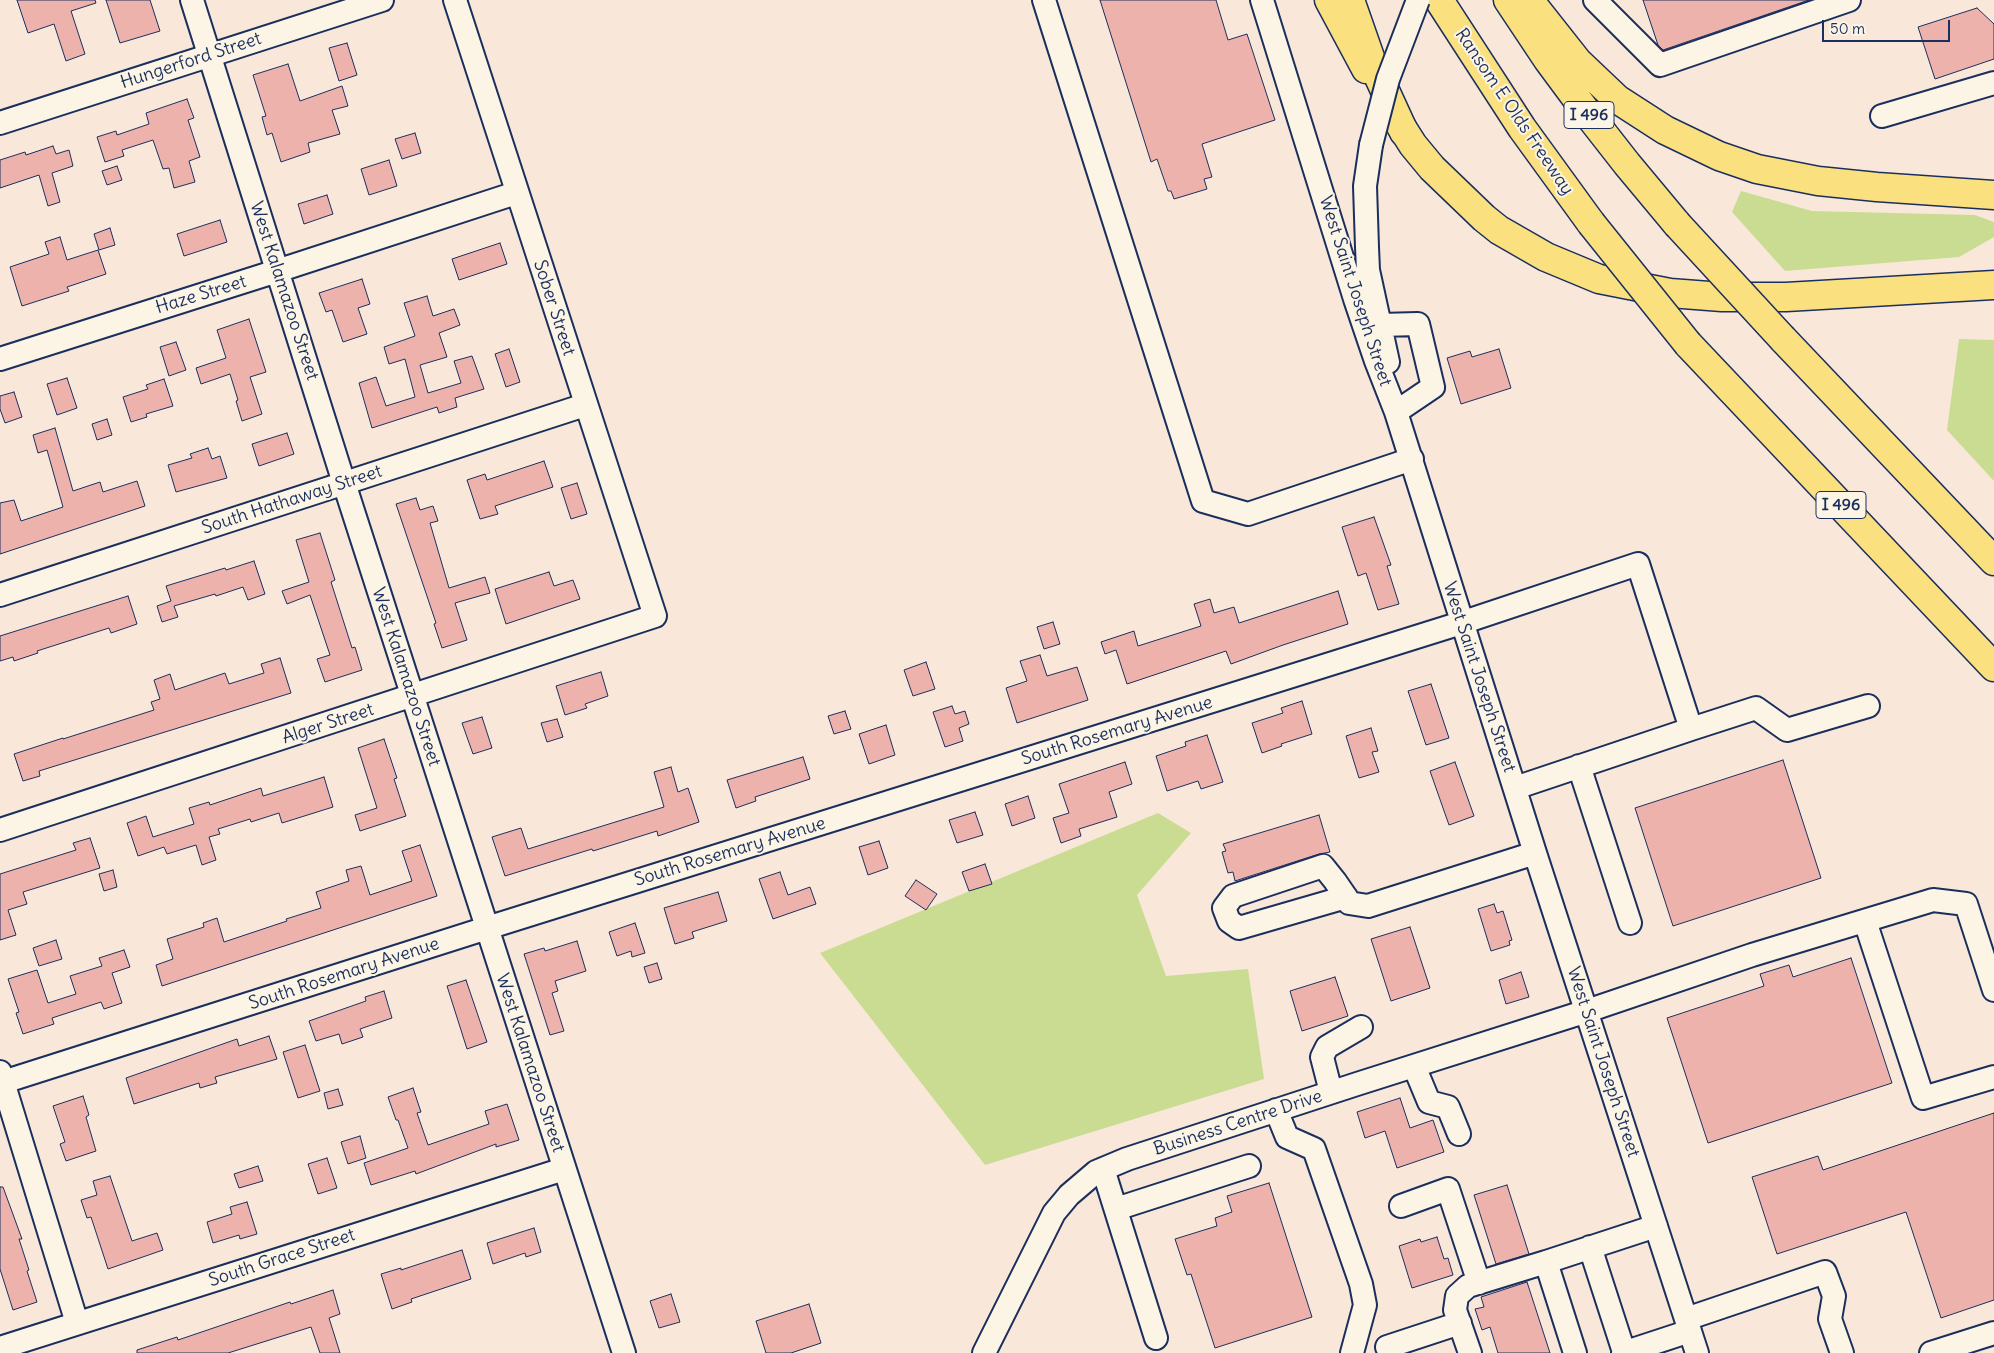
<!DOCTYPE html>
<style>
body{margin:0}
#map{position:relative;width:1994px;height:1353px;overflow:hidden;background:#f9e8d9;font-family:Delius,sans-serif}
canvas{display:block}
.scale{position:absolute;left:1822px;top:20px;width:128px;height:22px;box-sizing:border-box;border:2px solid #1b2f5e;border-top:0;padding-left:6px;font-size:15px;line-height:18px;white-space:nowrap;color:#1b2f5e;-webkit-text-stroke:4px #fcf5e5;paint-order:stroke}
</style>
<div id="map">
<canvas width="1994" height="1353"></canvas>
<div class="scale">50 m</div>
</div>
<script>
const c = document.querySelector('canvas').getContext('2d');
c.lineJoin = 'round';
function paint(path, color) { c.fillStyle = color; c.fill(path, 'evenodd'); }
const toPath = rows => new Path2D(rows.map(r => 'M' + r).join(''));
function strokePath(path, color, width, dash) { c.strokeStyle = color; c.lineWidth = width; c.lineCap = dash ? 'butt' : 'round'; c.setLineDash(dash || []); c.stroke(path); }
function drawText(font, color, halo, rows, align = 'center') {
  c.font = font + ' Delius,sans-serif'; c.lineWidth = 4; c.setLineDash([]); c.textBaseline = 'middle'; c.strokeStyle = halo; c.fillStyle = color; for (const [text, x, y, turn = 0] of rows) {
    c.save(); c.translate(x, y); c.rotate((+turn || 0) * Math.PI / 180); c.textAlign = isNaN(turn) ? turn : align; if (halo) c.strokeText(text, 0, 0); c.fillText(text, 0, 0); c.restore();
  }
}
paint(toPath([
 [1741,191,1812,211,1975,215,1994,222,1994,237,1959,257,1785,271,1732,212],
 [1959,339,1994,340,1994,481,1947,430],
 [1158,813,1191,833,1137,895,1166,976,1248,969,1264,1079,985,1165,820,953]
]), '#cadc91');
const building = toPath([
 [17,0,95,0,96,3,71,11,85,54,66,61,54,24,28,33,17,0],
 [106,0,150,0,160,31,120,43,106,0],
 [1100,0,1216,0,1228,40,1247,34,1275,120,1202,144,1212,177,1204,179,1207,189,1174,199,1171,191,1168,191,1157,159,1151,162,1100,0],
 [1643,0,1809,0,1663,50,1658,45,1643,0],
 [1977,8,1994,24,1994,59,1935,79,1918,27,1977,8],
 [347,43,357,75,339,81,329,48,347,43],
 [288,64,300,101,342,86,348,106,332,110,340,134,308,143,310,152,281,162,272,133,267,135,262,117,266,116,253,75,288,64],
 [187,99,194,118,188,120,200,157,189,161,195,182,174,188,169,168,163,169,153,140,122,150,124,156,105,162,97,137,116,131,117,135,149,124,146,113,187,99],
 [415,133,421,153,402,159,395,139,415,133],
 [53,146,56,154,69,150,73,166,52,173,60,202,48,206,39,175,0,188,0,160,25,152,26,155,53,146],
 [389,160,397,186,369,195,361,169,389,160],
 [117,166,122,180,107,185,102,171,117,166],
 [327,195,333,214,304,224,298,204,327,195],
 [220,220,227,242,184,256,177,234,220,220],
 [110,228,115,245,99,250,94,234,110,228],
 [60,237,67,260,98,250,106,274,67,287,69,291,22,306,10,267,49,254,45,242,60,237],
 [500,243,507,264,459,280,452,259,500,243],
 [362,279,370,304,358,308,367,334,343,342,332,310,326,312,319,293,362,279],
 [427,296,433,316,454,309,460,325,439,333,447,357,420,365,428,393,461,383,454,361,472,356,484,389,455,398,457,407,439,413,437,407,372,428,359,383,376,377,386,406,415,397,405,359,389,364,384,347,415,336,404,303,427,296],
 [249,319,266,372,250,377,262,414,242,421,236,401,238,400,230,374,201,384,196,368,226,358,217,330,249,319],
 [176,342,186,370,169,376,160,347,176,342],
 [509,349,520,382,506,387,495,354,509,349],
 [1499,349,1511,388,1461,404,1447,358,1470,351,1472,357,1499,349],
 [67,378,77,408,57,415,47,384,67,378],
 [164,379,173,406,146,414,147,417,131,422,123,397,148,389,146,385,164,379],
 [14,392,22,417,5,423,0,409,0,396,14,392],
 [107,419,112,435,97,440,92,424,107,419],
 [55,428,73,491,100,482,103,492,137,481,145,506,0,554,0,503,14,500,21,521,63,507,47,450,38,453,33,435,55,428],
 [287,433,294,454,259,466,252,444,287,433],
 [208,448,212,459,220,456,227,478,176,492,168,465,192,458,190,454,208,448],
 [544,461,553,487,495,506,498,514,480,519,467,480,485,474,487,480,544,461],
 [577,483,587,514,571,519,561,488,577,483],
 [416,498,420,510,433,506,438,521,430,523,449,588,485,577,490,593,455,603,467,640,442,648,434,624,436,623,396,504,416,498],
 [1374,517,1391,565,1387,566,1399,604,1378,610,1366,573,1358,576,1342,527,1374,517],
 [320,533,335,580,331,582,352,648,355,647,362,670,325,682,317,659,330,655,310,595,287,604,282,591,309,582,296,540,320,533],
 [254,561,265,594,248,600,243,587,216,596,215,594,174,606,178,617,162,622,157,606,171,601,166,586,225,568,226,570,254,561],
 [549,572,554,586,573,580,580,599,506,624,495,589,549,572],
 [1338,591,1348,624,1283,645,1231,664,1226,651,1127,684,1116,650,1105,654,1101,642,1134,631,1138,646,1201,626,1194,604,1210,599,1214,613,1234,607,1239,623,1338,591],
 [128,596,137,624,111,633,109,628,37,651,38,653,14,661,13,657,0,661,0,636,128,596],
 [1053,622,1060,644,1044,649,1037,627,1053,622],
 [1040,655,1047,676,1077,667,1088,700,1017,723,1006,688,1027,681,1020,661,1040,655],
 [280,658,291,693,39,771,40,776,23,781,14,754,63,738,63,739,154,710,151,702,160,699,154,680,170,674,175,690,225,673,229,684,264,673,261,664,280,658],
 [926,662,935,689,913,696,904,670,926,662],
 [601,672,608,696,585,704,587,708,565,715,556,686,601,672],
 [1431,684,1449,738,1426,745,1408,691,1431,684],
 [1302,701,1312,734,1281,744,1282,746,1262,753,1252,723,1283,713,1281,708,1302,701],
 [952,706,955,714,965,711,969,724,959,728,963,741,945,747,933,712,952,706],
 [845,711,851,729,834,734,828,716,845,711],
 [482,717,492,748,473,754,462,723,482,717],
 [557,719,563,737,547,742,541,723,557,719],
 [886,725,895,755,869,764,859,734,886,725],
 [1371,728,1378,751,1372,752,1379,772,1359,778,1346,736,1371,728],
 [1207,735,1223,782,1201,789,1198,781,1167,791,1156,756,1186,746,1185,742,1207,735],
 [384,739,397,778,394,779,406,816,360,831,355,815,377,808,358,748,384,739],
 [803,757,810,779,755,797,756,801,736,808,727,780,803,757],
 [1783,760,1821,878,1673,926,1635,808,1783,760],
 [1125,762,1132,784,1109,792,1117,817,1079,829,1081,836,1061,843,1053,818,1069,813,1059,784,1125,762],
 [1455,762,1474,816,1449,825,1430,771,1455,762],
 [671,767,678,792,688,788,699,822,658,836,657,831,593,851,592,849,505,876,492,837,521,828,528,849,664,807,654,772,671,767],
 [324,777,333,807,282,823,279,813,251,822,250,819,218,829,220,834,209,837,216,860,202,865,196,845,167,854,164,847,138,856,127,823,146,816,153,837,194,824,189,808,209,802,210,805,261,788,263,796,324,777],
 [1028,796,1035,818,1012,826,1005,804,1028,796],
 [975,812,983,835,957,843,949,820,975,812],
 [1319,815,1330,852,1319,854,1235,881,1233,872,1228,873,1222,852,1226,851,1223,844,1319,815],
 [90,838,100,868,23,892,27,904,8,910,16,935,0,940,0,874,76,850,73,843,90,838],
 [879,841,888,868,868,875,859,847,879,841],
 [420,845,437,896,162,986,156,965,173,959,167,939,204,927,203,923,217,918,224,942,287,921,286,919,321,908,316,892,349,881,346,870,361,866,370,895,412,881,402,851,420,845],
 [985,864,992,884,969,891,962,872,985,864],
 [113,870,117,887,104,891,99,874,113,870],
 [780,872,788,895,810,887,816,904,773,919,759,879,780,872],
 [916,880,937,894,926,910,905,896,916,880],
 [718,892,727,921,692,932,694,938,675,944,664,908,718,892],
 [1494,904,1497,913,1503,911,1512,940,1509,941,1510,945,1491,951,1478,909,1494,904],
 [635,923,645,953,632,957,631,951,617,956,609,932,635,923],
 [1410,927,1430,988,1391,1001,1371,939,1410,927],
 [56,940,62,959,39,966,33,948,56,940],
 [577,941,586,971,555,981,558,991,552,993,564,1031,550,1035,524,954,544,948,545,951,577,941],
 [124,950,130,967,112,973,122,1003,104,1009,101,1002,52,1018,54,1024,23,1034,16,1013,19,1012,8,979,37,970,48,1003,76,994,70,976,102,966,99,958,124,950],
 [1851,958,1892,1083,1708,1143,1667,1018,1764,986,1760,974,1789,965,1793,977,1851,958],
 [657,963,662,979,649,983,644,967,657,963],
 [1521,972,1529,997,1506,1004,1499,980,1521,972],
 [1335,977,1348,1016,1302,1031,1290,991,1335,977],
 [466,980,487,1042,467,1049,447,986,466,980],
 [384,991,392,1018,360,1029,363,1037,342,1044,339,1034,316,1041,309,1021,366,1001,365,997,384,991],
 [269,1036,277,1059,215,1077,217,1083,200,1088,199,1083,134,1104,126,1078,237,1039,239,1046,269,1036],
 [305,1045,320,1091,298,1098,283,1052,305,1045],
 [413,1088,421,1112,417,1113,428,1145,489,1124,485,1111,507,1104,519,1140,496,1147,496,1144,416,1174,415,1171,371,1185,364,1163,408,1148,398,1120,396,1120,388,1097,413,1088],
 [338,1089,343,1105,328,1109,324,1093,338,1089],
 [83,1096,89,1115,86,1117,96,1151,66,1161,60,1144,65,1142,53,1106,83,1096],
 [1400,1098,1410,1128,1433,1120,1444,1152,1397,1168,1385,1131,1365,1138,1357,1112,1400,1098],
 [1994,1113,1994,1300,1941,1318,1906,1212,1777,1254,1752,1177,1818,1156,1823,1170,1994,1113],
 [360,1136,366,1158,348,1164,341,1142,360,1136],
 [327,1158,337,1188,318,1194,308,1164,327,1158],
 [258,1166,263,1181,239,1188,234,1174,258,1166],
 [110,1176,132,1241,157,1233,163,1250,108,1269,91,1217,87,1218,81,1200,97,1195,93,1181,110,1176],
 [1269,1183,1312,1317,1215,1348,1191,1274,1187,1275,1175,1239,1217,1226,1215,1218,1232,1212,1227,1196,1269,1183],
 [1507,1185,1529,1254,1496,1264,1474,1195,1507,1185],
 [0,1187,3,1187,22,1239,19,1239,29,1270,27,1271,37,1302,13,1310,0,1269,0,1187],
 [247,1202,257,1234,240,1239,239,1235,213,1243,207,1222,232,1214,230,1207,247,1202],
 [534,1228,541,1252,526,1257,525,1253,493,1264,487,1243,534,1228],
 [1437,1237,1444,1259,1448,1258,1453,1275,1412,1288,1399,1246,1420,1239,1421,1242,1437,1237],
 [462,1250,471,1279,411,1299,412,1302,392,1309,381,1274,401,1268,401,1270,462,1250],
 [1527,1282,1550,1353,1498,1353,1490,1327,1482,1330,1475,1309,1484,1307,1481,1297,1527,1282],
 [333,1290,340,1314,329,1318,340,1353,320,1353,311,1327,228,1353,137,1353,137,1350,177,1337,178,1340,290,1302,291,1304,333,1290],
 [671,1294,680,1322,659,1328,650,1301,671,1294],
 [809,1304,821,1343,791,1353,766,1353,756,1321,809,1304]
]);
paint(building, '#edb2ab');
strokePath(building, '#1b2f5e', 1);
const minor = toPath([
 [192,0,344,483,624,1353],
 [1044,0,1203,501,1248,514,1412,459],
 [1262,0,1355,299,1376,361,1396,412,1535,853,1697,1353],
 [1595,0,1660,65,1849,0],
 [1882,116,1994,83],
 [0,123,382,0],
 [1371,145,1365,186,1367,247,1368,270,1388,362],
 [1380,325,1418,324,1433,387,1396,412],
 [0,359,277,271,516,193],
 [0,595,585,405],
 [1691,729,1756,708,1787,730,1868,706],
 [1579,766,1630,923],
 [0,830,655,616,455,0],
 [1346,897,1239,928,1229,921,1224,908,1233,896,1323,866,1335,881,1346,897,1349,903,1368,906,1535,853],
 [1865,921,1923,1098,1994,1077],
 [1414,1066,1429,1102,1448,1107,1459,1134],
 [0,1072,77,1323],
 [0,1083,487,928,1461,623,1638,564,1691,729,1515,788],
 [1331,1092,1322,1057,1327,1047,1361,1027],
 [1276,1110,1287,1137,1314,1149,1361,1284,1365,1305,1352,1353],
 [1103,1169,1156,1338],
 [1401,1206,1448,1189,1479,1283],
 [1116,1209,1249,1166],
 [1590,1247,1624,1352],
 [1686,1319,1825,1272,1834,1296,1830,1319,1842,1353],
 [1387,1347,1460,1323],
 [0,1348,564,1169],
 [984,1353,1054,1213,1069,1195,1096,1172,1127,1159,1357,1084,1587,1011,1752,955,1933,900,1966,904,1994,990],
 [1470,1353,1455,1310,1457,1296,1468,1286,1546,1262],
 [1575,1353,1546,1262,1656,1226],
 [1623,1353,1690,1331],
 [1931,1353,1994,1333]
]);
const major = toPath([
 [1329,0,1366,69],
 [1392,112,1413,145,1432,168,1484,218,1499,230,1546,257,1599,279,1670,293,1722,297,1786,297,1994,285]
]);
const highway = toPath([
 [1350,0,1371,60,1404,132],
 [1439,0,1522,128,1591,223],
 [1508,0,1548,60,1591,118,1627,164,1677,224],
 [1529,0,1578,62,1617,99,1665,130,1719,156,1757,169,1818,181,1877,187,1994,195],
 [1783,339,1994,561],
 [1688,344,1994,667]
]);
strokePath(minor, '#1b2f5e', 26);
strokePath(major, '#1b2f5e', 31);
strokePath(highway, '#1b2f5e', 31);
strokePath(minor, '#fcf5e5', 22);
strokePath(major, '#fbe080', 28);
strokePath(highway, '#fbe080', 28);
const minorBridge = toPath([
 [1371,145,1388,79,1418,0]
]);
const highwayBridge = toPath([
 [1591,223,1688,344],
 [1677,224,1783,339]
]);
strokePath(minorBridge, '#1b2f5e', 26, []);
strokePath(highwayBridge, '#1b2f5e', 31, []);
strokePath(minorBridge, '#fcf5e5', 22);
strokePath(highwayBridge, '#fbe080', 28);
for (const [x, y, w] of [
 [1589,115,50],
 [1841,505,50]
]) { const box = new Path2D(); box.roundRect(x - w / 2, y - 13.5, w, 27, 4); c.fillStyle = '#fcf5e5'; c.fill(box); strokePath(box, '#1b2f5e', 1); }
drawText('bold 16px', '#1b2f5e', null, [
 ["I 496",1589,115],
 ["I 496",1841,505]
]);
drawText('18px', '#1b2f5e', '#fcf5e5', [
 ["Hungerford Street",191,61,-18],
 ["Ransom E Olds Freeway",1514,112,56],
 ["West Kalamazoo Street",284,291,72],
 ["West Saint Joseph Street",1355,291,72],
 ["Haze Street",201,295,-17],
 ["Sober Street",554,308,72],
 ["South Hathaway Street",292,500,-18],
 ["West Kalamazoo Street",406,677,72],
 ["West Saint Joseph Street",1479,677,72],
 ["Alger Street",328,724,-18],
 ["South Rosemary Avenue",1117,731,-17],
 ["South Rosemary Avenue",730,852,-17],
 ["South Rosemary Avenue",344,974,-18],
 ["West Saint Joseph Street",1603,1062,72],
 ["West Kalamazoo Street",530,1063,72],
 ["Business Centre Drive",1238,1123,-18],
 ["South Grace Street",282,1258,-18]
]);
</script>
